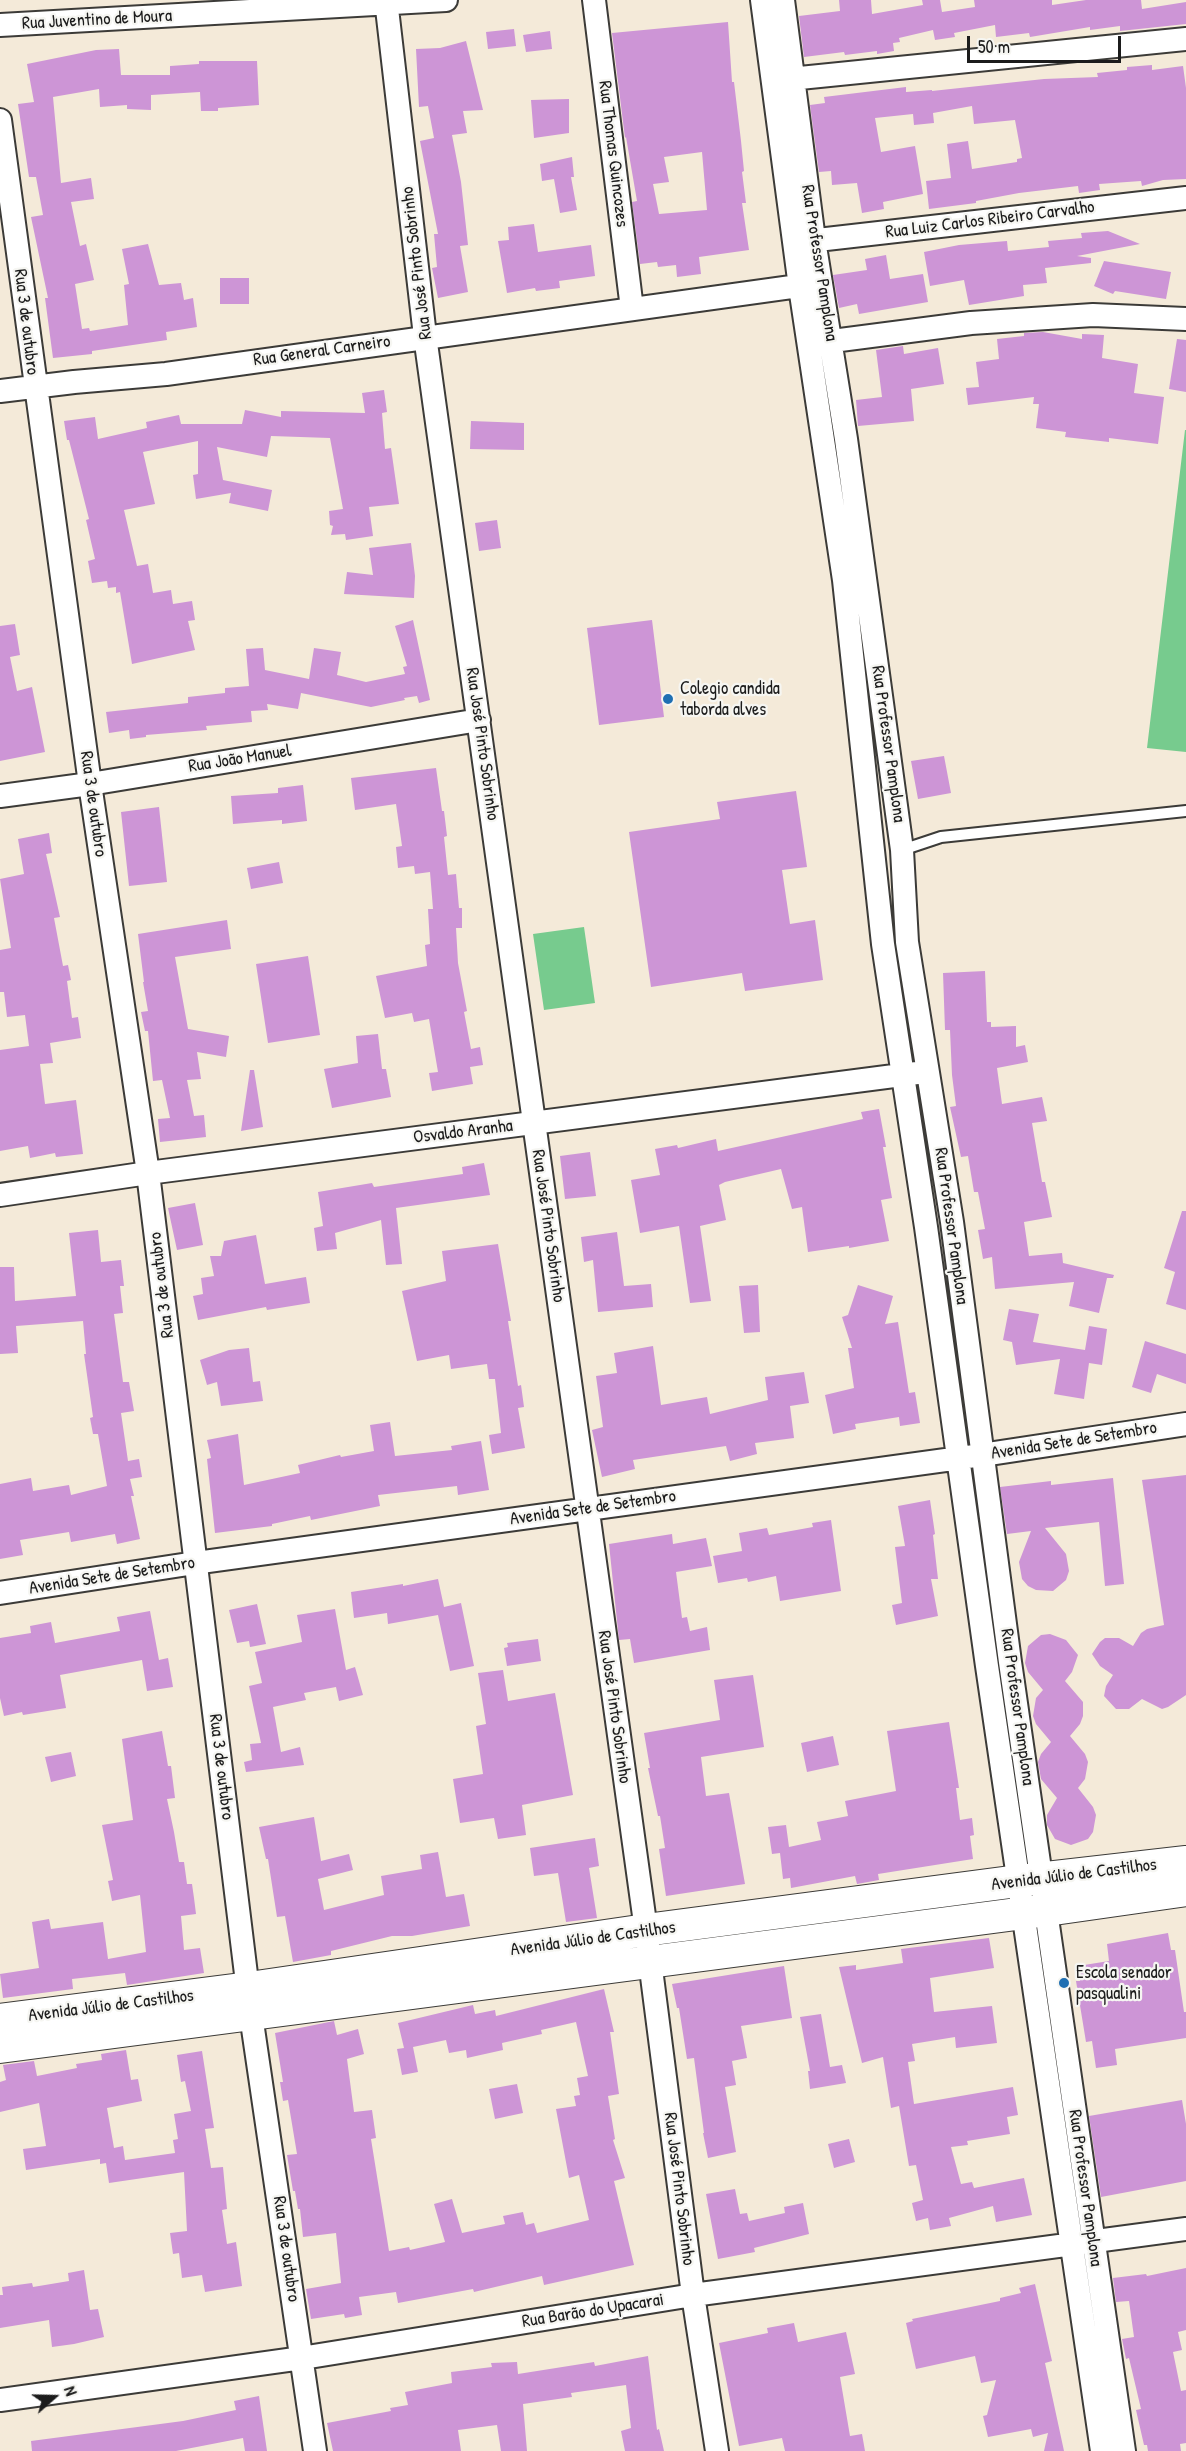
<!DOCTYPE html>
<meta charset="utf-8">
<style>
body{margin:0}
#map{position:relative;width:1186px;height:2451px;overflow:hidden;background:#f4ead9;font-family:"Patrick Hand",sans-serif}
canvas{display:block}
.north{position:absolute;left:24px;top:2367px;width:60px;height:60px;-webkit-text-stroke:4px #f6f6f2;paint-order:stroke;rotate:70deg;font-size:16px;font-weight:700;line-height:24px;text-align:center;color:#1c1c1c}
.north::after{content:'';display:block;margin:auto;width:21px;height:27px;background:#1c1c1c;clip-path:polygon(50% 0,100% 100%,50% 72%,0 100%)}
.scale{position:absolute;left:967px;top:36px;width:154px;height:27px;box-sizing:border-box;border:3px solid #1c1c1c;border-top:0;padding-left:8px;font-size:18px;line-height:21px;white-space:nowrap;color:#1c1c1c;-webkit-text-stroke:4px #f6f6f2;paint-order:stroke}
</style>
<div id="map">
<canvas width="1186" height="2451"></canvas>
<div class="north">N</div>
<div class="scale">50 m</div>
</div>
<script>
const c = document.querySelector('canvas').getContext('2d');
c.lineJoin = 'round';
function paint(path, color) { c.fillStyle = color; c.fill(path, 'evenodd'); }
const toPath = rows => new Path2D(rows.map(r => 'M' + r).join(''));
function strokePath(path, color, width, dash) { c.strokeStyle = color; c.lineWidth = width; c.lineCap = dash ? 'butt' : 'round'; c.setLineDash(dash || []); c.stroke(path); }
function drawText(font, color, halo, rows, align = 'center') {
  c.font = font + ' "Patrick Hand",sans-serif'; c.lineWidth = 4.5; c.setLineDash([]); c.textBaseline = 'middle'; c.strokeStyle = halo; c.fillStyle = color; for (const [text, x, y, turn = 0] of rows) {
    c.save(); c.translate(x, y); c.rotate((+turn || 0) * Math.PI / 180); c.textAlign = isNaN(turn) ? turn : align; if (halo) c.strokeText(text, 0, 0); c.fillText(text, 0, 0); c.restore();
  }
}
paint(toPath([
 [1185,430,1186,430,1186,752,1147,748],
 [584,927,595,1003,544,1010,533,934]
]), '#77cb8e');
paint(toPath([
 [839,0,871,0,872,14,923,5,922,0,940,0,942,12,975,7,974,0,1052,0,1052,5,1086,0,1141,0,1142,9,1186,2,1186,24,1120,31,1120,26,1090,30,1090,27,1030,37,1029,33,996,37,995,25,954,33,955,37,935,40,933,30,899,38,900,42,893,43,894,51,877,54,877,51,845,55,844,52,804,57,799,16,840,11],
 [728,22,732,82,734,82,741,141,744,171,742,172,746,203,742,203,749,250,699,257,701,274,677,277,676,265,658,267,657,262,640,264,632,202,637,201,626,137,625,138,612,33],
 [702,152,707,210,659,214,653,184,669,182,664,157],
 [514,29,516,46,488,49,486,32],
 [550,31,552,49,526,52,523,35],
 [466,41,483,110,463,111,467,133,452,135,461,182,468,245,460,246,468,292,438,298,432,268,437,267,434,234,438,234,420,141,434,138,428,106,419,107,416,49,440,48],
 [119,49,121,75,170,75,170,66,199,64,199,61,257,61,259,105,218,108,218,111,201,111,200,92,151,95,151,110,127,109,127,105,100,107,99,89,53,97,61,183,91,178,94,199,71,202,80,246,86,244,94,280,75,284,82,329,89,328,90,331,128,325,124,285,129,284,122,249,148,244,159,285,181,283,184,300,193,298,197,327,166,332,167,340,92,351,92,354,53,358,45,298,48,298,31,217,43,215,36,177,29,177,18,104,34,102,27,64,96,50],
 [1152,65,1152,70,1183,66,1186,88,1186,179,1163,180,1142,186,1141,181,1099,184,1100,190,1079,193,1078,186,1019,193,976,201,976,203,929,209,926,181,951,178,947,144,968,141,972,169,1017,162,1017,159,1022,158,1015,120,974,124,972,106,933,113,934,123,914,125,913,114,875,118,881,152,915,146,923,194,883,202,884,209,862,213,857,183,832,185,831,171,819,172,810,105,825,103,824,97,906,87,906,92,932,90,932,91,1044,79,1098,77,1097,73,1127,70,1127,67],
 [569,99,569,133,534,138,531,100],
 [572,157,574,177,571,177,577,210,560,213,554,179,542,181,540,164],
 [534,224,538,252,591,245,595,276,559,281,560,288,536,291,535,288,507,293,498,241,509,240,508,227],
 [1108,231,1140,244,1077,256,1091,258,1091,263,1045,268,1047,283,1023,285,1024,296,969,305,964,280,930,286,924,252,959,245,1007,241,1008,251,1049,247,1048,241,1082,238,1081,233],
 [886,255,890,279,923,274,928,302,859,314,857,304,839,308,833,275,867,270,865,259],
 [1104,261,1171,272,1166,299,1115,291,1113,294,1094,286],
 [220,278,249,278,249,304,220,304],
 [1043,332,1082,339,1082,334,1104,335,1102,358,1138,364,1134,393,1164,397,1158,444,1109,438,1109,442,1065,437,1066,432,1036,428,1039,404,1033,404,1034,397,968,405,966,388,979,387,976,362,999,359,997,339,1024,336,1024,333],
 [1177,339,1186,340,1186,392,1169,389],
 [903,346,904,354,938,348,944,384,911,389,914,421,858,426,856,400,882,397,876,350],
 [384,390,387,412,382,413,385,449,391,448,399,504,369,507,373,536,346,540,345,534,331,535,333,526,330,525,329,511,343,509,330,438,271,436,267,457,217,447,223,480,272,490,268,511,229,503,231,493,196,499,193,475,198,474,198,441,143,452,155,504,124,510,137,566,148,564,153,593,171,590,173,604,192,601,195,620,188,621,195,650,132,664,120,592,116,593,116,587,108,588,107,581,92,583,88,561,95,559,86,520,89,519,69,440,67,440,64,421,95,417,98,439,147,428,146,422,179,415,181,424,242,424,245,410,281,417,281,411,365,413,362,393],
 [471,421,524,423,524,450,470,449],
 [497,520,501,548,479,551,475,523],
 [411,543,415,576,414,598,344,594,347,572,373,575,369,548],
 [413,620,430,700,419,703,417,696,404,698,405,700,371,707,301,693,298,709,267,704,268,710,251,711,252,722,206,726,207,730,146,735,146,737,130,739,129,730,109,733,106,712,188,703,188,697,225,693,225,688,249,686,246,649,263,648,265,670,309,679,314,648,341,652,337,675,366,682,405,674,403,667,407,666,395,626],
 [652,620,664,717,599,725,587,628],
 [15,624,20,655,10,657,17,691,32,687,45,752,0,761,0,626],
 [944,756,951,793,918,799,911,761],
 [436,768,442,811,444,811,447,836,444,837,448,875,456,874,459,908,462,908,462,928,456,928,458,963,467,1011,464,1012,471,1049,480,1047,483,1065,470,1067,473,1084,432,1091,429,1073,438,1072,429,1019,414,1022,412,1013,385,1018,376,976,427,966,425,945,430,944,428,909,433,909,430,872,415,874,414,866,398,868,396,847,402,846,396,804,355,810,351,778],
 [303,785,307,821,282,824,282,820,233,824,231,796,278,793,278,788],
 [796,791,807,867,782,870,790,924,815,920,823,980,745,991,742,973,651,987,629,832,720,819,717,802],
 [159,807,167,882,129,886,121,812],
 [49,833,52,853,46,854,60,917,54,918,63,966,68,965,71,980,67,981,72,1018,78,1017,81,1038,50,1043,53,1063,40,1064,45,1104,76,1100,83,1154,56,1157,55,1153,30,1158,28,1146,0,1151,0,1050,29,1046,25,1015,7,1017,4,992,0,992,0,950,11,948,0,879,24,874,18,839],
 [279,862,283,883,251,889,247,868],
 [227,920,231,949,175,957,188,1029,229,1036,226,1057,197,1052,201,1079,187,1080,194,1116,204,1115,206,1137,160,1142,158,1119,170,1118,162,1080,153,1081,148,1031,145,1031,141,1012,148,1011,143,982,144,982,138,934],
 [308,956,320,1035,268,1043,256,964],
 [985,971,987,1022,991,1022,991,1027,1016,1026,1016,1047,1025,1045,1028,1062,997,1068,1002,1104,1042,1097,1047,1121,1032,1123,1042,1182,1045,1182,1052,1217,1024,1222,1029,1256,1062,1253,1063,1263,1114,1275,1113,1278,1107,1278,1099,1313,1069,1306,1074,1282,995,1289,992,1257,983,1259,978,1230,985,1229,978,1192,974,1192,968,1156,961,1157,950,1107,956,1106,952,1075,950,1030,945,1030,943,973],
 [378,1034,382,1069,386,1069,391,1097,332,1108,324,1069,358,1063,356,1036],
 [250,1070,254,1070,263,1127,241,1131],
 [879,1109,886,1147,883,1147,892,1198,881,1200,889,1241,849,1248,849,1246,808,1252,802,1207,792,1209,781,1169,725,1182,719,1185,726,1220,700,1226,711,1301,690,1303,679,1226,640,1233,631,1180,660,1175,655,1149,677,1145,678,1148,716,1139,718,1151,863,1119,861,1112],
 [590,1152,596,1196,565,1199,560,1156],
 [484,1163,490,1195,396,1208,402,1264,386,1265,381,1220,335,1233,337,1249,317,1251,314,1228,323,1226,318,1192,372,1183,374,1187,463,1174,462,1167],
 [195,1203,203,1245,177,1250,168,1208],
 [1182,1211,1186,1211,1186,1310,1166,1304,1175,1272,1164,1268],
 [98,1230,101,1262,121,1260,124,1286,120,1286,123,1313,114,1314,123,1382,129,1382,134,1411,121,1413,128,1461,139,1459,142,1477,130,1479,134,1496,131,1496,140,1539,117,1544,115,1534,71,1542,69,1532,20,1540,23,1555,0,1559,0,1484,31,1478,33,1491,69,1485,71,1495,107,1486,98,1434,93,1434,90,1418,93,1417,84,1354,86,1354,83,1321,16,1326,18,1353,0,1354,0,1267,14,1267,15,1301,76,1296,69,1233],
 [617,1232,624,1286,651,1284,653,1307,598,1312,593,1260,584,1262,581,1237],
 [256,1235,265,1284,306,1277,310,1303,267,1310,266,1307,198,1320,193,1296,203,1294,201,1278,214,1276,210,1256,221,1256,224,1241],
 [498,1244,511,1321,508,1321,518,1386,521,1385,524,1407,518,1408,525,1448,492,1454,489,1435,501,1433,495,1379,489,1379,487,1364,451,1369,449,1355,417,1361,402,1291,446,1281,442,1251],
 [758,1285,760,1332,744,1333,739,1286],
 [858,1285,893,1296,885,1324,898,1322,909,1393,915,1392,920,1423,900,1426,899,1417,855,1424,856,1429,833,1434,825,1395,854,1388,848,1348,852,1348,842,1317,848,1315],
 [1009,1309,1039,1314,1033,1342,1085,1350,1089,1326,1107,1329,1102,1365,1089,1363,1084,1399,1054,1394,1060,1359,1016,1365,1012,1342,1003,1340],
 [1145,1341,1186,1354,1186,1384,1157,1374,1151,1393,1132,1387],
 [653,1346,661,1405,707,1397,710,1414,768,1400,765,1377,804,1372,809,1403,790,1406,794,1438,755,1443,757,1454,730,1461,726,1446,633,1460,635,1469,602,1477,592,1430,603,1427,596,1376,617,1373,614,1353],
 [249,1348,253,1382,260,1381,263,1401,221,1406,217,1382,207,1385,200,1360,229,1350],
 [390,1422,395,1456,452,1450,451,1446,481,1441,489,1490,458,1495,457,1486,378,1495,380,1506,311,1520,310,1516,272,1524,272,1526,215,1533,207,1459,211,1458,207,1440,238,1434,244,1485,300,1473,298,1465,340,1455,341,1457,374,1451,370,1425],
 [1186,1475,1186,1695,1168,1707,1162,1709,1142,1699,1129,1709,1116,1709,1104,1696,1106,1686,1113,1675,1100,1666,1092,1654,1100,1642,1105,1638,1119,1638,1133,1646,1141,1633,1147,1629,1164,1625,1142,1480],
 [1113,1478,1124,1584,1105,1586,1099,1522,1045,1528,1066,1554,1069,1571,1066,1580,1053,1591,1036,1590,1028,1586,1022,1579,1019,1562,1031,1531,1007,1534,1000,1487,1051,1481,1051,1485],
 [930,1500,935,1534,933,1535,938,1579,931,1579,938,1616,896,1625,892,1605,902,1603,895,1547,905,1546,898,1506],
 [831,1520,841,1591,780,1601,776,1576,748,1582,747,1578,718,1583,713,1556,742,1551,739,1533,767,1528,769,1535,813,1527,812,1523],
 [672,1534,673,1544,706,1538,712,1566,676,1572,682,1618,687,1617,690,1631,707,1627,710,1650,634,1663,630,1639,619,1640,609,1544],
 [438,1579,444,1607,461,1603,474,1666,450,1671,438,1615,388,1624,387,1613,354,1618,351,1592,403,1584,403,1586],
 [257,1604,266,1644,250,1647,249,1641,237,1643,229,1610],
 [335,1609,346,1670,355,1667,363,1695,339,1701,336,1687,304,1693,306,1700,273,1707,281,1752,300,1747,304,1765,246,1772,244,1762,252,1760,250,1744,261,1743,249,1686,262,1683,255,1652,302,1642,297,1615],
 [150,1611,159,1660,168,1658,173,1687,147,1691,142,1660,60,1675,66,1708,23,1715,22,1712,4,1716,0,1698,0,1638,31,1633,30,1626,51,1622,55,1643,120,1631,117,1617],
 [1050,1634,1066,1640,1078,1655,1072,1672,1065,1681,1083,1702,1083,1716,1080,1724,1070,1736,1085,1754,1088,1762,1085,1779,1078,1788,1093,1807,1096,1815,1093,1832,1088,1839,1071,1845,1055,1839,1047,1825,1047,1815,1057,1798,1041,1779,1038,1762,1041,1754,1051,1742,1036,1724,1033,1716,1036,1698,1043,1690,1028,1672,1025,1663,1028,1646,1041,1635],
 [538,1639,541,1661,507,1666,504,1648,508,1647,507,1643],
 [503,1670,508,1701,555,1693,573,1795,522,1805,526,1835,498,1839,494,1818,460,1823,453,1779,483,1774,476,1726,486,1724,478,1673],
 [753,1675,764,1747,701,1757,706,1796,729,1793,745,1884,666,1896,659,1849,665,1848,660,1816,658,1816,648,1768,650,1768,644,1733,720,1720,714,1680],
 [949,1722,959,1788,956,1788,960,1820,972,1818,974,1835,970,1836,973,1859,878,1874,879,1880,857,1884,855,1876,791,1888,790,1878,783,1879,780,1853,772,1854,768,1827,786,1825,789,1847,821,1840,817,1822,848,1816,845,1801,896,1791,887,1731],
 [162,1731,168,1766,171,1766,175,1798,167,1799,174,1832,179,1862,184,1862,187,1884,192,1884,194,1898,196,1914,181,1916,184,1950,200,1948,204,1973,127,1985,125,1973,72,1979,73,1989,3,1998,0,1974,39,1968,32,1922,49,1919,51,1929,103,1922,108,1959,146,1952,140,1895,112,1901,108,1881,113,1880,102,1825,133,1820,122,1739],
 [833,1736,839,1765,807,1772,801,1743],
 [71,1752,76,1776,51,1782,45,1757],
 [314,1817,321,1861,349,1854,353,1870,318,1879,324,1910,384,1895,381,1876,422,1869,420,1855,438,1852,446,1897,464,1894,470,1926,412,1936,392,1936,331,1951,331,1955,293,1962,285,1916,277,1917,268,1859,266,1859,259,1827],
 [595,1838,599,1866,589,1868,597,1918,566,1922,558,1873,534,1876,530,1848],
 [1168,1933,1171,1950,1175,1950,1184,2012,1186,2012,1186,2038,1115,2049,1117,2065,1096,2068,1092,2041,1086,2042,1076,1981,1080,1981,1078,1966,1109,1961,1107,1944],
 [989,1938,994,1968,930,1978,934,2012,992,2006,997,2043,956,2048,955,2037,912,2044,915,2061,908,2062,914,2104,1013,2087,1018,2115,1007,2117,1010,2134,967,2141,968,2145,951,2147,961,2184,972,2182,974,2188,1024,2178,1032,2215,996,2222,993,2206,949,2218,951,2226,930,2230,928,2218,916,2221,912,2203,923,2200,916,2165,909,2166,899,2106,891,2108,883,2057,862,2063,839,1967,856,1965,856,1970,903,1963,901,1949],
 [784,1966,792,2018,741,2026,747,2058,732,2061,736,2085,725,2087,736,2152,708,2158,703,2133,704,2133,694,2058,687,2059,679,2008,677,2008,672,1984],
 [604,1989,614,2032,610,2032,619,2094,608,2096,615,2139,613,2140,625,2178,614,2181,634,2265,544,2285,542,2276,474,2292,473,2289,398,2303,396,2292,359,2297,362,2315,345,2318,344,2314,311,2319,306,2289,341,2283,336,2233,303,2237,300,2209,298,2209,295,2191,293,2191,287,2155,297,2154,288,2100,283,2101,280,2082,283,2082,275,2033,334,2021,337,2035,358,2029,364,2054,347,2059,354,2112,372,2110,376,2138,371,2139,389,2251,409,2247,410,2250,445,2242,434,2204,452,2199,462,2233,505,2224,503,2216,523,2212,526,2225,534,2223,537,2233,589,2220,579,2175,569,2178,556,2109,576,2106,574,2096,580,2095,577,2078,588,2076,576,2022,541,2030,542,2034,502,2043,503,2050,467,2058,466,2050,449,2053,446,2040,413,2047,418,2072,402,2075,397,2049,404,2048,398,2023,473,2005,475,2014,495,2010,496,2016],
 [821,2014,830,2067,842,2065,846,2083,810,2089,808,2071,810,2071,800,2017],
 [126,2050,131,2080,138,2079,142,2101,107,2108,114,2148,123,2146,125,2160,175,2153,173,2140,178,2139,174,2114,191,2111,185,2081,181,2082,177,2055,202,2051,214,2128,205,2129,211,2168,223,2167,227,2209,222,2210,227,2244,236,2242,242,2286,205,2292,202,2275,182,2278,179,2253,173,2254,170,2233,187,2231,184,2172,109,2183,106,2163,100,2164,100,2159,26,2170,23,2149,46,2146,39,2103,0,2112,0,2082,6,2080,3,2065,34,2061,37,2076,77,2068,76,2064,102,2060,101,2054],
 [517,2084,523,2113,495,2119,489,2089],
 [1182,2100,1186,2124,1186,2181,1101,2197,1089,2116],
 [849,2139,855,2162,834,2168,828,2144],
 [735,2189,740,2214,747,2213,749,2221,785,2213,784,2207,803,2203,809,2234,754,2248,755,2252,718,2259,706,2194],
 [1186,2268,1186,2330,1178,2332,1182,2350,1173,2352,1181,2391,1186,2390,1186,2443,1180,2444,1181,2451,1148,2451,1147,2445,1144,2445,1136,2410,1141,2409,1129,2358,1126,2359,1122,2339,1134,2337,1129,2301,1116,2302,1113,2278,1146,2274,1147,2276],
 [84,2270,90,2310,98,2309,104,2337,74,2344,52,2347,49,2320,0,2328,0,2295,3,2295,2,2287,32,2283,33,2287,69,2281,68,2273],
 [1035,2284,1052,2361,1045,2363,1064,2451,1044,2451,1048,2433,1033,2437,1031,2429,988,2437,983,2416,987,2415,996,2380,981,2383,975,2356,916,2369,906,2323,913,2321,912,2319,1000,2301,1000,2298,1021,2293,1019,2288],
 [794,2323,798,2342,846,2332,855,2374,840,2377,850,2436,862,2434,865,2451,785,2451,782,2438,739,2446,719,2343,768,2333,767,2328],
 [648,2356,657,2430,659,2429,664,2451,625,2451,621,2431,631,2428,626,2385,571,2393,572,2397,523,2404,527,2451,501,2451,497,2425,458,2430,461,2451,333,2451,327,2423,391,2411,390,2408,408,2405,405,2392,452,2383,451,2372,492,2367,491,2363,517,2362,518,2374,594,2362,595,2366],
 [259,2396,267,2451,245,2451,243,2438,176,2451,32,2451,31,2441,183,2421,236,2410,234,2401]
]), '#cd95d6');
const lane = toPath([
 [902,850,941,837,1186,811]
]);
const street = toPath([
 [386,0,425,336,646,1930,693,2295,717,2451],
 [594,0,632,309],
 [762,0,800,287,844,580,883,944,926,1227,987,1666,1102,2451],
 [783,0,814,240,846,439,902,850,907,942,952,1222,1010,1662,1124,2451],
 [0,25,446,0],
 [780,80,1186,39],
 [0,120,90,784,148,1173,251,2015,315,2451],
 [800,242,1186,198],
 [817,343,971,323,1093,315,1186,319],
 [0,391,74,382,166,374,813,284],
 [0,796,90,784,479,720],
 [0,1195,148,1173,917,1073],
 [0,1593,195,1563,982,1455,1186,1424],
 [0,2400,302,2358,693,2295,1186,2229]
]);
const secondary = toPath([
 [0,2020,249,1988,646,1930,1018,1881,1186,1862],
 [0,2047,1047,1910,1186,1890]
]);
strokePath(lane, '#3c3b38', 14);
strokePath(street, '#3c3b38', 26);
strokePath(secondary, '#3c3b38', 34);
strokePath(lane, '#fff', 10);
strokePath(street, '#fff', 22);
strokePath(secondary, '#fff', 32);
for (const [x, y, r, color] of [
 [668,699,6,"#1f6fb2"],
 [1064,1983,6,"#1f6fb2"]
]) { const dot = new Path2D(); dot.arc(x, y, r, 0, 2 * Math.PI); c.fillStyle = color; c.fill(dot); strokePath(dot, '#f6f6f2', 2); }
drawText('18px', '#1c1c1c', '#f6f6f2', [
 ["Rua Juventino de Moura",97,20,-3],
 ["Rua Thomas Quincozes",613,154,83],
 ["Rua Luiz Carlos Ribeiro Carvalho",990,220,-7],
 ["Rua José Pinto Sobrinho",417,263,-97],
 ["Rua Professor Pamplona",819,263,81],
 ["Rua 3 de outubro",26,322,83],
 ["Rua General Carneiro",322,351,-8],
 ["Rua José Pinto Sobrinho",482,744,82],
 ["Rua Professor Pamplona",888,744,82],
 ["Rua João Manuel",240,759,-9],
 ["Rua 3 de outubro",93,804,82],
 ["Osvaldo Aranha",463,1132,-7],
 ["Rua José Pinto Sobrinho",548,1226,82],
 ["Rua Professor Pamplona",951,1226,82],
 ["Rua 3 de outubro",162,1285,-97],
 ["Avenida Sete de Setembro",1074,1441,-9],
 ["Avenida Sete de Setembro",593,1508,-8],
 ["Avenida Sete de Setembro",112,1576,-9],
 ["Rua José Pinto Sobrinho",614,1707,82],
 ["Rua Professor Pamplona",1017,1707,82],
 ["Rua 3 de outubro",221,1767,83],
 ["Avenida Júlio de Castilhos",1074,1875,-7],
 ["Avenida Júlio de Castilhos",593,1939,-8],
 ["Avenida Júlio de Castilhos",111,2006,-7],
 ["Rua Professor Pamplona",1085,2188,82],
 ["Rua José Pinto Sobrinho",679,2189,83],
 ["Rua 3 de outubro",286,2249,82],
 ["Rua Barão do Upacarai",593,2311,-9]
]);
drawText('18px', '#1c1c1c', '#f6f6f2', [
 ["Colegio candida",680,689],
 ["taborda alves",680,710],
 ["Escola senador",1076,1973],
 ["pasqualini",1076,1994]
], 'left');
</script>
